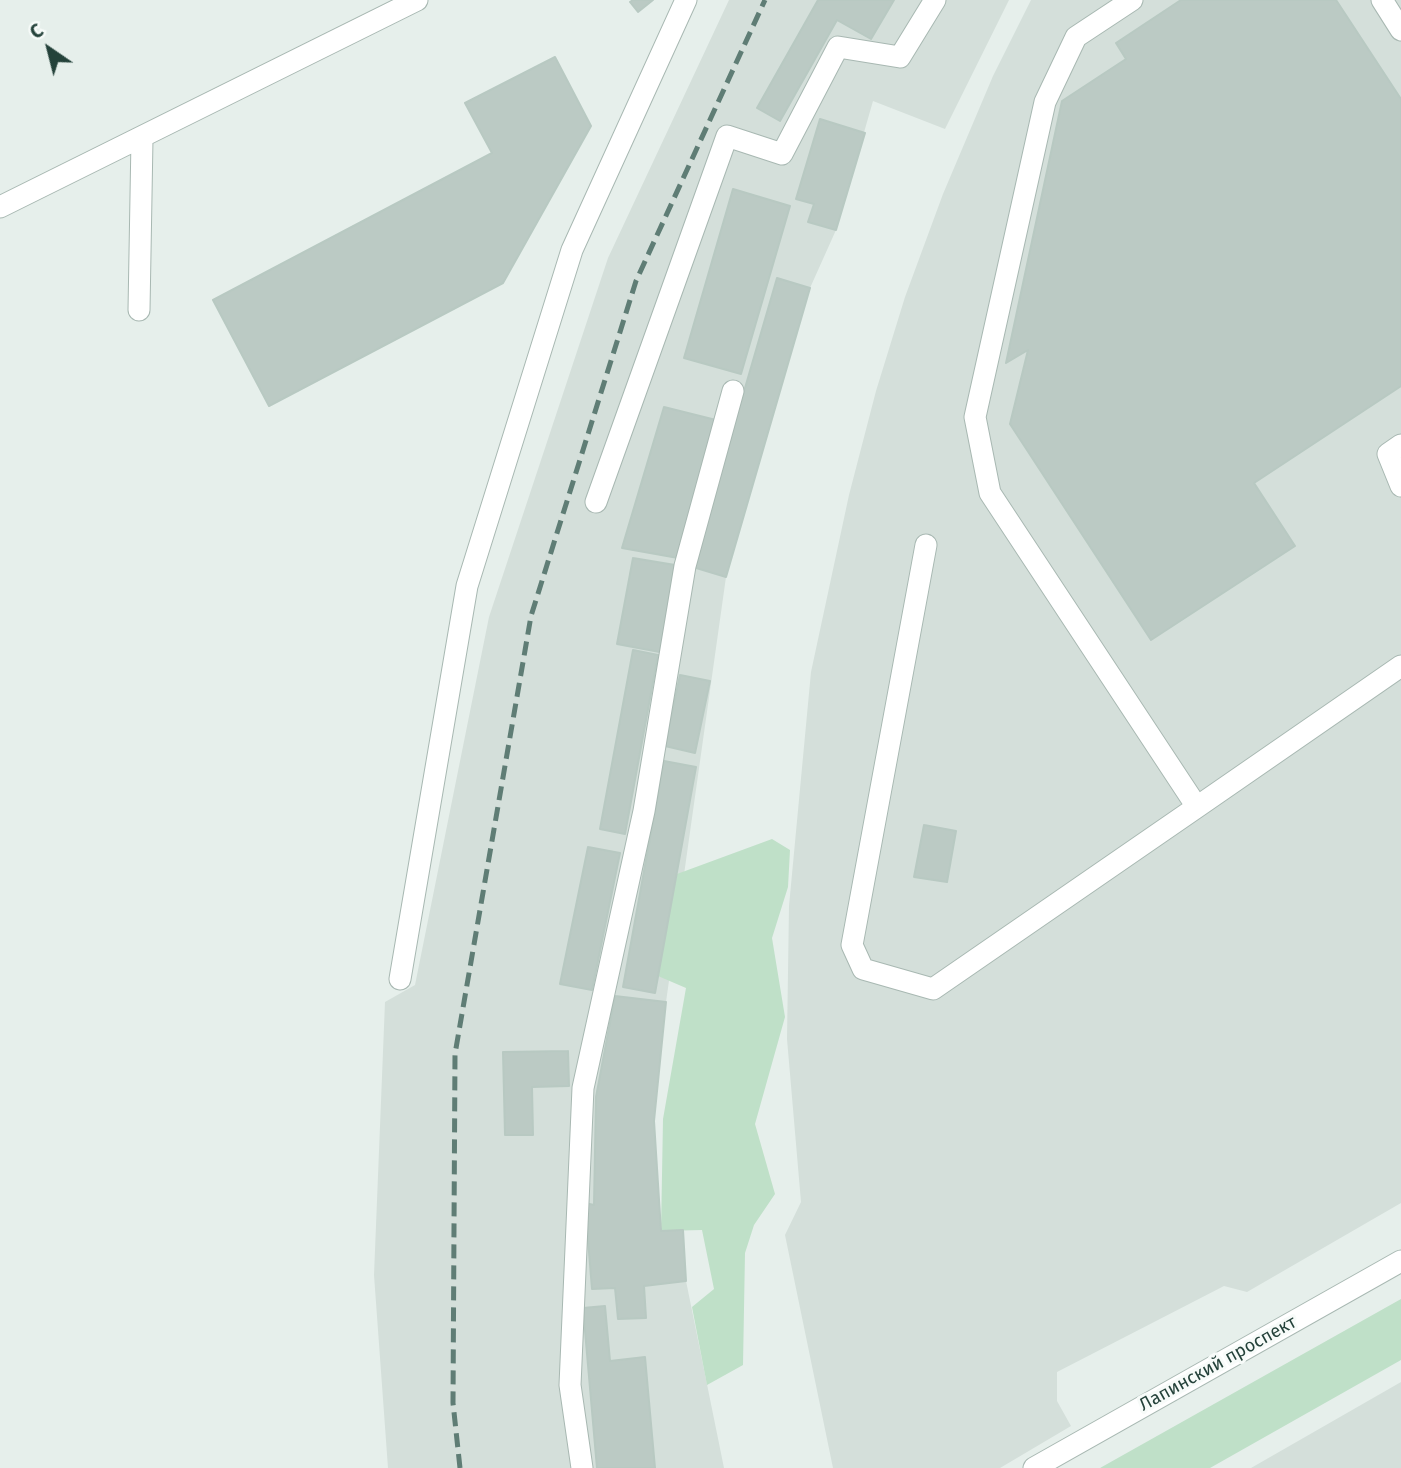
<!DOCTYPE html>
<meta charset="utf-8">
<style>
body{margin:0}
#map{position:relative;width:1401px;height:1468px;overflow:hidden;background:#e6efeb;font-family:"Fira Sans",sans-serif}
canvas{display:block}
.north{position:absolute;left:14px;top:14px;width:70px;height:70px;-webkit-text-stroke:5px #f7fbf9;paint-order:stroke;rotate:325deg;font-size:19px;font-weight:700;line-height:28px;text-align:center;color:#24423a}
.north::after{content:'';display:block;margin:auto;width:24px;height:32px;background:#24423a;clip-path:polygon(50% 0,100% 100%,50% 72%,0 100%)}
</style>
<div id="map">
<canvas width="1401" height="1468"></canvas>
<div class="north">С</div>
</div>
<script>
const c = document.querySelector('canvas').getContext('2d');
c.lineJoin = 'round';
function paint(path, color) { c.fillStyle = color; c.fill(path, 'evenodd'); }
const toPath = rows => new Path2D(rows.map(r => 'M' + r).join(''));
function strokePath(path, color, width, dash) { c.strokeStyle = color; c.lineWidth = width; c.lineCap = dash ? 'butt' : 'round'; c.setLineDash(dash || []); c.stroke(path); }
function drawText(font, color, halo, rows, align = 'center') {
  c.font = font + ' "Fira Sans",sans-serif'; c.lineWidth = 6; c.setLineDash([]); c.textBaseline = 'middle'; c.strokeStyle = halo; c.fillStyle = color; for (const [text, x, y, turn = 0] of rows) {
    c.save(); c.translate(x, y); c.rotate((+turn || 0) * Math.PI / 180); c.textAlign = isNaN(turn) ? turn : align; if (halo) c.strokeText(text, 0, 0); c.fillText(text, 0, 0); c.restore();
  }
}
paint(toPath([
 [729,0,1009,0,945,129,873,101,836,230,810,288,726,577,666,1002,654,1121,661,1230,683,1230,686,1281,724,1468,388,1468,374,1275,385,1002,415,985,489,617,608,258],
 [1031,0,1401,0,1401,1203,1247,1292,1224,1286,1057,1372,1057,1401,1071,1426,1000,1468,833,1468,785,1235,801,1202,787,1039,789,906,811,672,849,495,876,391,905,297,943,194,993,76],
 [1401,1382,1401,1468,1251,1468]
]), '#d4dfda');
paint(toPath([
 [772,839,790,850,788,887,772,938,785,1017,755,1124,775,1194,754,1225,745,1253,743,1365,707,1385,692,1307,714,1289,702,1230,661,1231,663,1119,686,988,658,976,677,874],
 [1401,1299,1401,1360,1210,1468,1100,1468]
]), '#bfe0c8');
const building = toPath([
 [633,0,653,0,638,12,630,2,633,0],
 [818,0,894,0,871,39,837,20,780,121,757,108,818,0],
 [1181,0,1336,0,1401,99,1401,386,1254,483,1295,546,1151,640,1010,424,1028,350,1006,363,1062,101,1126,59,1116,43,1181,0],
 [555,57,591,126,503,283,269,406,213,300,492,153,465,103,555,57],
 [820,119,865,133,836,230,808,222,814,204,796,199,820,119],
 [733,189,790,206,741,374,684,358,733,189],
 [777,278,810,288,726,577,693,567,777,278],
 [664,407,720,421,678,558,622,548,664,407],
 [633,558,681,566,665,653,617,644,633,558],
 [633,650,658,655,625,834,600,829,633,650],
 [680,675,710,681,695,753,665,746,680,675],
 [664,761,696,767,655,993,623,987,664,761],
 [924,825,956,831,947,882,914,877,924,825],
 [588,847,620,853,592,990,560,984,588,847],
 [615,996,666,1002,654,1121,661,1231,683,1230,686,1281,644,1286,646,1318,618,1319,615,1288,592,1289,585,1203,594,1205,596,1097,615,996],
 [568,1051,569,1086,532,1087,533,1135,505,1135,503,1052,568,1051],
 [605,1306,610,1361,645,1357,655,1468,597,1468,583,1308,605,1306]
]);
paint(building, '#bbcac4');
strokePath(building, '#b8c9c2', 2);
const minor = toPath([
 [1132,0,1076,37,1045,102,975,417,990,493,1197,807,1401,666],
 [1382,0,1401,30],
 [0,207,417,0],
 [139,310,142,139],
 [1401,445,1388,454,1401,486],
 [596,502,727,136,782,154,838,47,900,57,935,0],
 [926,545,852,945,863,969,933,989,1197,807],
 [400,979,467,586,572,250,686,0],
 [582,1468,570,1385,583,1088,644,811,685,566,733,391],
 [1034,1468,1401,1261]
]);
strokePath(minor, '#a8b8b2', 23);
strokePath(minor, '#fff', 21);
strokePath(toPath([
 [460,1468,453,1403,455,1054,531,616,636,281,765,0]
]), '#5f7d75', 5, [14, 7]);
drawText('18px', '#24423a', '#f7fbf9', [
 ["Лапинский проспект",1218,1364,-29]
]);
</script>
